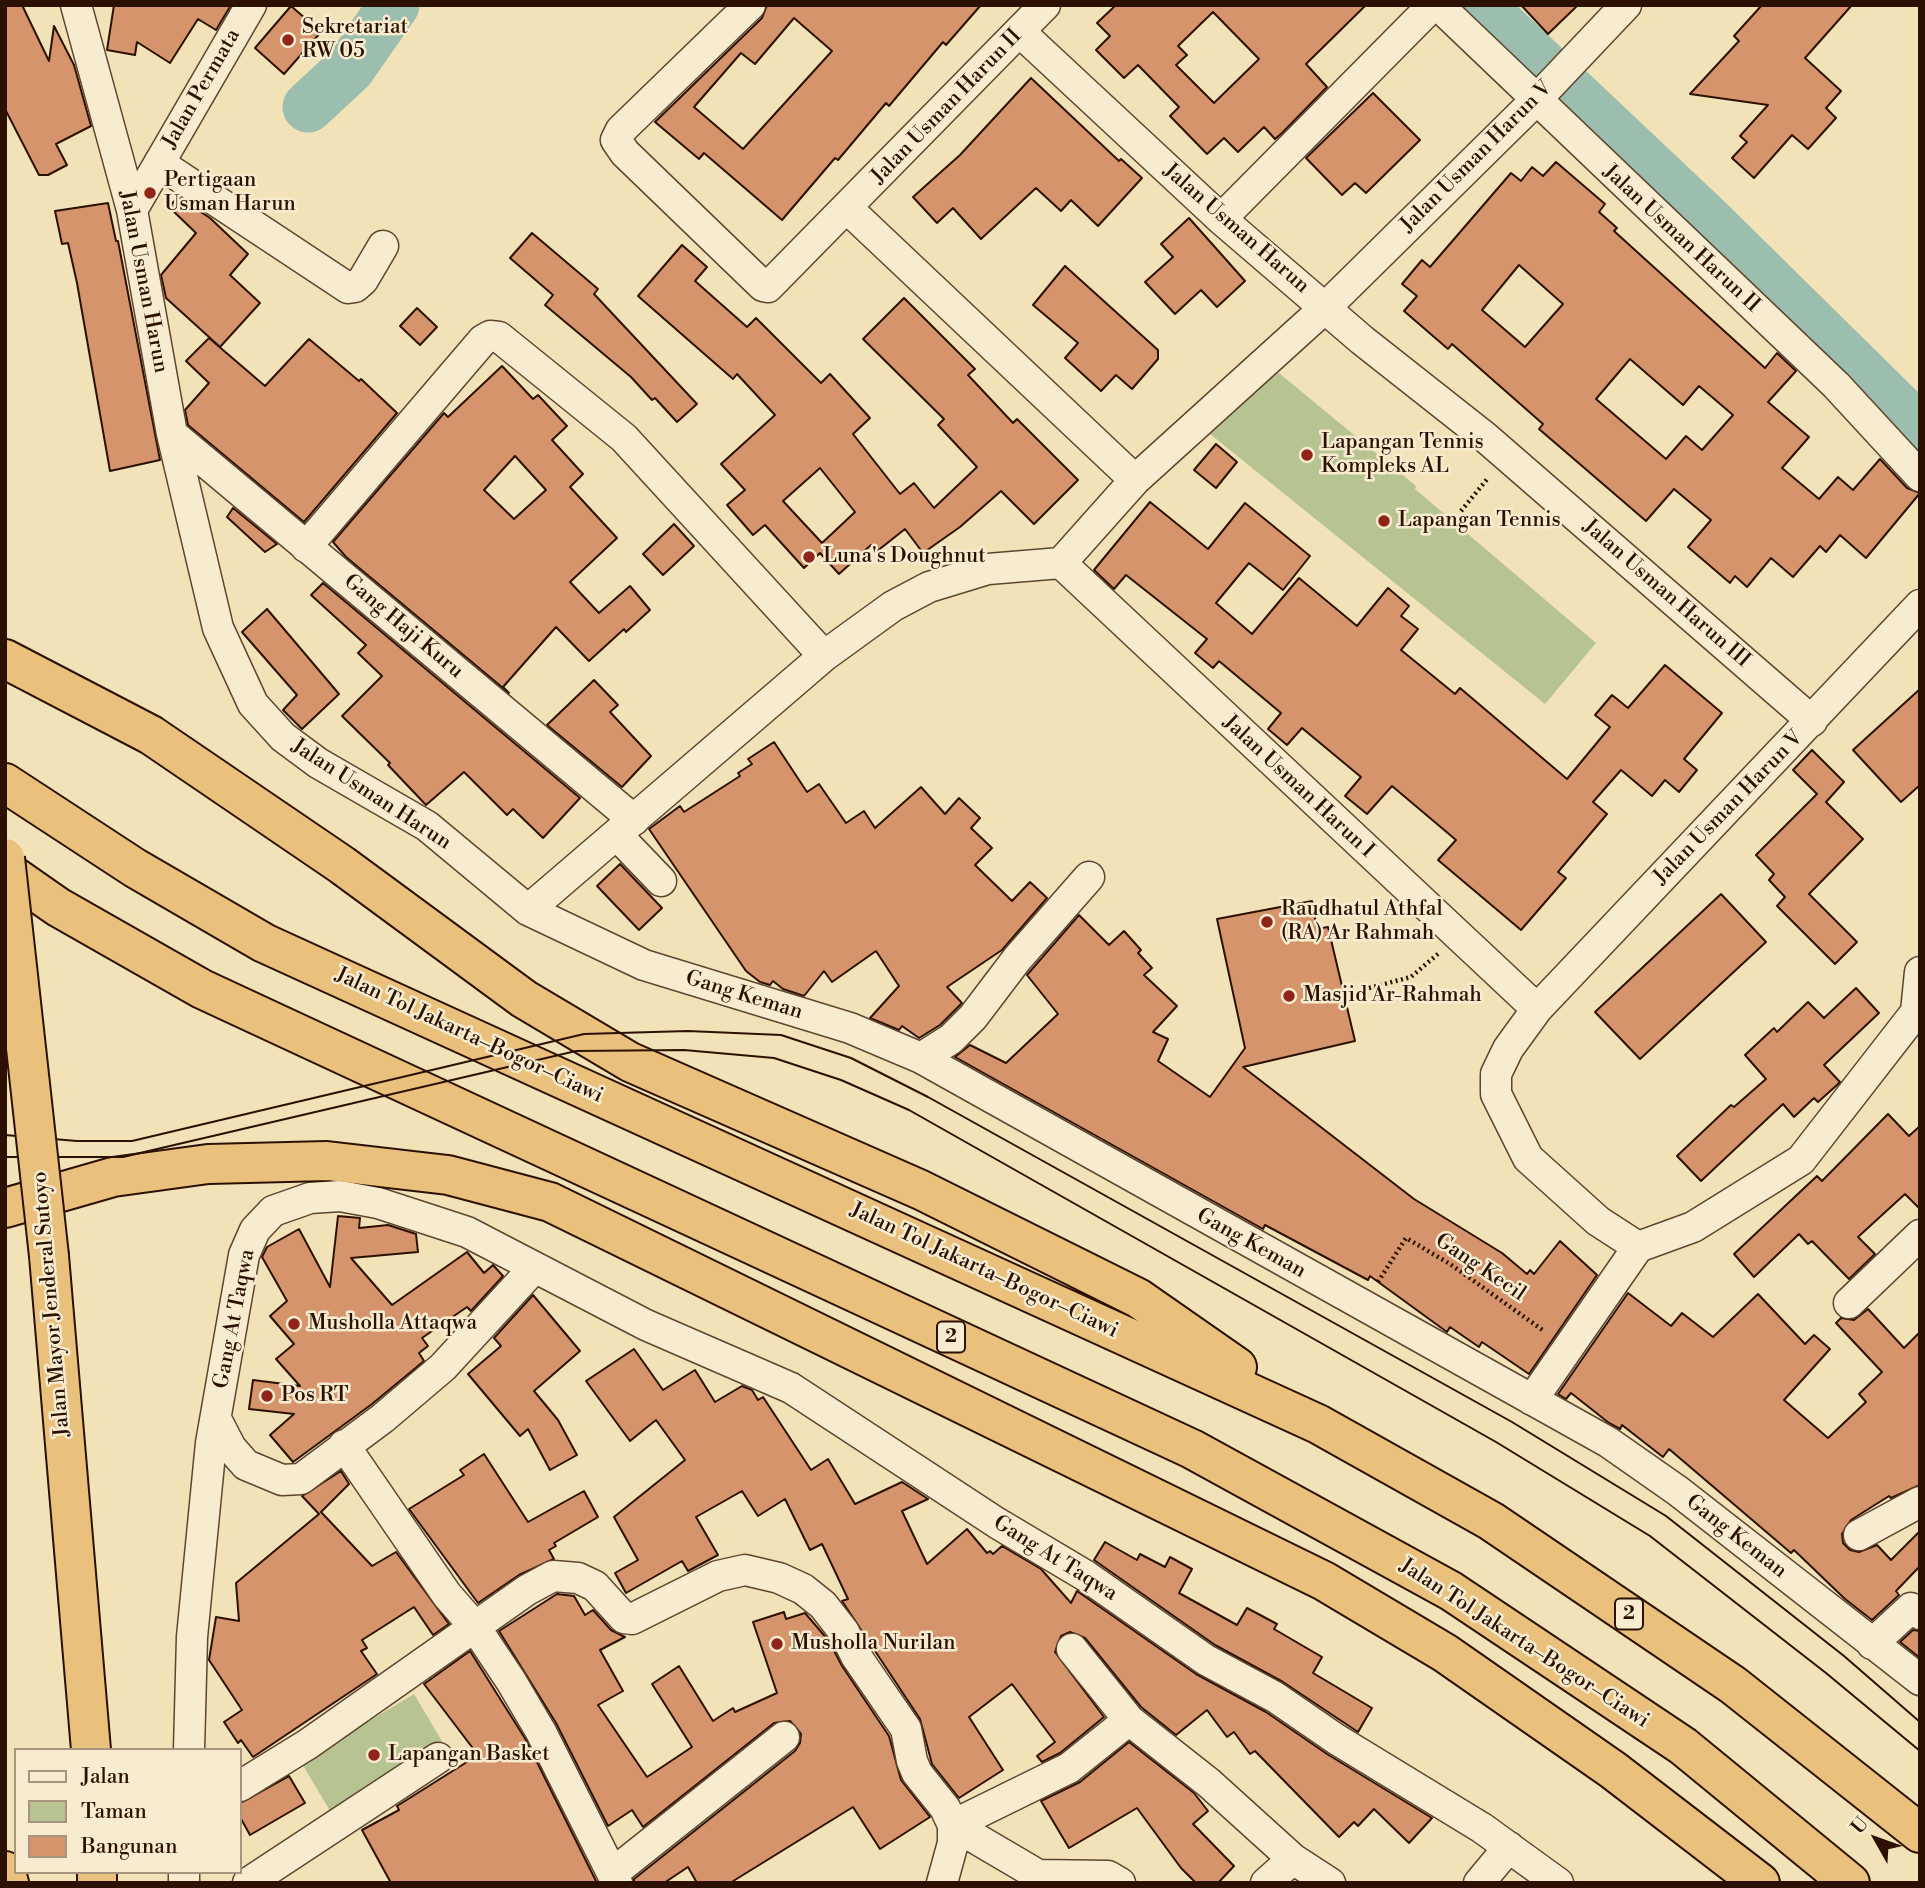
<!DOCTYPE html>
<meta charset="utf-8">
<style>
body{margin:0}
#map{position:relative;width:1925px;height:1888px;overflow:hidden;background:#f2e2b7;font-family:"Libre Bodoni",serif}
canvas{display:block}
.frame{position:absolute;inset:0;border:7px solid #2c1102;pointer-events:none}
.legend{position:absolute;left:14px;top:1748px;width:228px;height:126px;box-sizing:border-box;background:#f7ecd0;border:2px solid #a6947e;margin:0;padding:9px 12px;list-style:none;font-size:21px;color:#2c1102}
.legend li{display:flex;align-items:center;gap:14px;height:35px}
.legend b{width:35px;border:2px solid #a6947e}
.north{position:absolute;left:1841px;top:1804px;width:70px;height:70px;-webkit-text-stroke:5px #f7ecd0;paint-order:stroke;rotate:310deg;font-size:19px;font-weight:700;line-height:28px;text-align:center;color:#2c1102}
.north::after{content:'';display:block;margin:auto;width:24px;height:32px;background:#2c1102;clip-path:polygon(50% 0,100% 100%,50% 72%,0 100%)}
</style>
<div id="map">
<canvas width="1925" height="1888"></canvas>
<div class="frame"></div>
<ul class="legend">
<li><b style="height:9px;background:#f7ecd0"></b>Jalan</li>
<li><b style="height:19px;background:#b7c491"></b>Taman</li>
<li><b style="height:19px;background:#d6946c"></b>Bangunan</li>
</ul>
<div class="north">U</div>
</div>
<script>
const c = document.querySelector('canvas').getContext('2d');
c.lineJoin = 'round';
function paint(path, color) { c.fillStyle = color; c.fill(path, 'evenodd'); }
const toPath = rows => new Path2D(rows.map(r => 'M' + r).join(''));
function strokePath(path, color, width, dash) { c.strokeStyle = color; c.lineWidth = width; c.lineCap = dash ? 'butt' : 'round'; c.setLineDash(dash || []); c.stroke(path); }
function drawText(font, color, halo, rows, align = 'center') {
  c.font = font + ' "Libre Bodoni",serif'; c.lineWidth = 5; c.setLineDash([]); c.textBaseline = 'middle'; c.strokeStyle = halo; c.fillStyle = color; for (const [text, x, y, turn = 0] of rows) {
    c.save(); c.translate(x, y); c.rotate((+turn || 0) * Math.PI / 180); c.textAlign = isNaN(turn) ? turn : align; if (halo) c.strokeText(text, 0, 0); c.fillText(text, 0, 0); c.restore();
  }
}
paint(toPath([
 [1268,364,1416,486,1415,489,1596,643,1545,704,1210,434],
 [414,1694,446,1748,333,1816,301,1762]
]), '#b7c491');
strokePath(toPath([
 [1479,5,1708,221,1920,430],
 [308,107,350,68,394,5]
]), '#9bbeaf', 51);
const building = toPath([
 [5,5,22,5,49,61,54,26,74,65,91,126,56,144,67,165,48,175,39,175,5,109,5,5],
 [114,5,231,5,216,30,198,19,170,63,137,42,135,55,107,50,114,5],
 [767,5,981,5,946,45,943,42,889,106,886,103,838,160,835,158,782,220,704,153,699,159,655,122,762,18,767,5],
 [794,18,832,51,743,149,694,107,741,53,755,64,794,18],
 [1116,5,1366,5,1306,64,1327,87,1282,133,1275,139,1264,127,1238,152,1224,138,1207,154,1170,116,1179,107,1138,65,1124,78,1096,50,1110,36,1097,23,1116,5],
 [1213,12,1259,59,1214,103,1176,65,1187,55,1178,46,1213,12],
 [1521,5,1578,5,1548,34,1521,5],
 [1762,5,1852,5,1805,58,1841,91,1826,108,1836,118,1808,149,1792,135,1754,178,1732,158,1747,142,1740,136,1768,105,1690,94,1739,41,1734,36,1762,5],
 [291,6,321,32,284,74,255,48,291,6],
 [1031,78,1119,161,1121,159,1142,178,1098,226,1071,200,1061,211,1036,188,981,239,953,208,937,223,913,197,960,155,1031,78],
 [1373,93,1420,140,1366,193,1355,183,1342,195,1306,158,1373,93],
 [1556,162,1605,204,1599,212,1617,228,1614,231,1765,368,1777,353,1796,371,1768,402,1809,437,1782,468,1819,499,1838,477,1853,490,1880,459,1907,488,1920,493,1866,558,1840,535,1826,552,1820,546,1793,577,1771,558,1747,587,1735,576,1730,583,1688,547,1711,520,1674,489,1646,521,1539,429,1543,424,1452,344,1448,349,1404,311,1417,296,1402,284,1422,260,1430,267,1511,173,1521,181,1532,167,1543,176,1556,162],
 [1519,265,1563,304,1525,347,1482,310,1519,265],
 [1630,359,1683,405,1699,386,1733,415,1702,450,1686,436,1666,459,1596,399,1630,359],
 [178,197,210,218,248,254,230,275,260,303,220,347,166,298,161,275,196,233,169,207,178,197],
 [108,203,116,241,118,241,160,460,110,471,77,283,68,243,62,244,55,211,108,203],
 [1189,218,1245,281,1217,307,1201,290,1175,314,1145,282,1173,257,1161,244,1189,218],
 [532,233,598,289,594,294,697,404,677,422,655,398,652,400,631,377,545,305,553,295,510,258,532,233],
 [682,245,707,267,695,281,747,327,756,318,821,383,830,374,870,418,853,434,900,494,914,483,934,508,977,467,938,425,944,419,863,339,904,298,975,369,968,375,1013,423,1017,419,1078,480,1034,524,1001,491,960,527,923,553,905,529,876,552,871,545,839,574,820,553,804,568,765,525,753,535,727,505,745,490,721,464,775,415,737,374,733,379,638,296,682,245],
 [820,468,855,512,822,543,783,501,820,468],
 [1065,266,1158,350,1158,359,1132,389,1116,375,1101,391,1065,358,1078,343,1033,305,1065,266],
 [417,308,437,327,420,345,400,326,417,308],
 [209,338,265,386,309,339,359,381,361,379,397,413,304,522,188,425,185,410,209,383,186,361,209,338],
 [502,366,533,399,538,395,567,426,552,440,583,474,570,487,617,538,570,582,599,613,630,586,650,610,626,632,624,629,589,661,556,627,503,687,509,693,346,557,333,542,444,413,448,417,502,366],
 [515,456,546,490,514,519,484,490,515,456],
 [1216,444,1237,462,1216,488,1194,470,1216,444],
 [1150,502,1208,549,1245,503,1310,556,1283,590,1249,563,1216,603,1252,634,1299,578,1357,626,1388,588,1409,606,1401,616,1418,629,1401,650,1455,694,1460,688,1567,779,1610,727,1595,715,1612,695,1628,708,1665,665,1722,713,1684,759,1697,770,1679,792,1665,780,1652,796,1621,770,1593,802,1607,814,1558,872,1566,878,1521,930,1438,860,1456,840,1392,786,1367,814,1345,796,1361,777,1302,728,1287,745,1268,729,1281,713,1219,661,1213,668,1195,653,1207,639,1126,575,1114,589,1094,570,1150,502],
 [233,508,277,544,265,552,227,517,233,508],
 [674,524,694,546,663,575,643,554,674,524],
 [323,583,580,798,543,838,513,809,507,815,464,772,426,805,388,765,390,763,342,716,382,676,358,653,366,645,311,595,323,583],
 [267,609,339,694,302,729,283,710,297,695,242,632,267,609],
 [594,680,618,705,610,712,651,756,622,787,547,725,594,680],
 [1920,689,1920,785,1901,802,1853,750,1920,689],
 [774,742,807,792,819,784,846,823,864,811,875,828,921,787,945,814,959,798,980,818,971,828,992,848,975,865,1012,901,1030,882,1047,898,1002,950,947,987,962,1003,940,1025,919,1038,902,1026,899,1030,870,1018,899,986,876,951,832,982,824,971,804,996,783,989,773,981,770,985,760,982,746,971,649,829,680,806,684,812,740,776,738,773,752,764,748,759,774,742],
 [1812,750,1844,782,1826,802,1863,839,1809,894,1857,942,1835,964,1777,906,1785,897,1769,880,1774,874,1756,855,1817,794,1793,770,1812,750],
 [620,864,662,908,639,930,597,886,620,864],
 [1721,894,1766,942,1640,1059,1595,1012,1721,894],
 [1312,901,1317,929,1328,927,1355,1041,1243,1067,1414,1199,1502,1253,1527,1274,1530,1270,1534,1274,1560,1241,1597,1275,1529,1374,1482,1342,1479,1347,1450,1327,1447,1332,1370,1276,1368,1280,1265,1225,1263,1229,955,1057,970,1045,1006,1063,1058,1014,1027,975,1079,915,1109,945,1124,931,1141,950,1138,953,1152,968,1144,975,1177,1006,1153,1032,1168,1039,1158,1061,1210,1097,1245,1048,1217,919,1312,901],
 [1856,988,1879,1013,1824,1065,1840,1082,1837,1085,1818,1102,1814,1098,1794,1117,1783,1104,1701,1181,1677,1156,1731,1105,1734,1107,1766,1079,1745,1055,1774,1028,1777,1032,1808,1002,1824,1018,1856,988],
 [1888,1114,1909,1136,1920,1126,1920,1209,1905,1194,1858,1237,1875,1254,1849,1279,1812,1241,1808,1244,1799,1234,1754,1277,1734,1254,1817,1176,1822,1181,1888,1114],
 [338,1216,360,1218,359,1228,388,1225,416,1234,418,1252,351,1258,392,1305,467,1252,484,1273,493,1265,503,1276,471,1311,467,1307,422,1338,428,1346,419,1353,424,1361,372,1404,293,1462,270,1435,294,1414,249,1409,253,1380,300,1386,276,1359,294,1344,270,1316,287,1301,262,1257,267,1247,299,1229,330,1287,338,1216],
 [1628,1293,1671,1326,1682,1313,1713,1337,1758,1294,1805,1344,1814,1335,1830,1349,1784,1400,1828,1438,1866,1402,1859,1394,1882,1372,1836,1323,1841,1318,1854,1320,1868,1309,1904,1348,1920,1332,1920,1485,1891,1498,1889,1496,1851,1520,1842,1534,1843,1543,1850,1550,1859,1552,1877,1545,1891,1560,1920,1531,1920,1566,1896,1591,1899,1595,1872,1620,1845,1599,1794,1550,1791,1553,1669,1449,1663,1457,1622,1425,1620,1429,1609,1423,1571,1393,1566,1399,1558,1394,1628,1293],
 [533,1295,580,1351,534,1391,558,1420,577,1455,550,1470,528,1429,520,1436,468,1374,501,1346,494,1338,533,1295],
 [634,1349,663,1390,695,1370,715,1402,742,1386,752,1390,758,1400,763,1397,811,1470,828,1459,855,1504,902,1482,928,1499,902,1511,927,1564,967,1529,987,1553,990,1551,993,1554,1002,1546,1041,1569,1071,1603,1077,1591,1196,1674,1266,1712,1327,1754,1432,1818,1409,1843,1374,1809,1358,1826,1354,1822,1339,1837,1255,1751,1250,1754,1234,1732,1227,1737,1207,1710,1176,1735,1141,1707,1085,1638,1070,1632,1061,1636,1055,1652,1104,1717,1060,1753,1042,1762,1037,1756,1055,1742,1012,1684,969,1717,1003,1770,959,1798,932,1764,920,1719,842,1601,848,1599,822,1544,810,1550,785,1499,758,1516,742,1491,696,1517,718,1555,688,1571,682,1561,626,1593,615,1573,638,1560,614,1517,685,1460,656,1420,630,1441,586,1381,634,1349],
 [484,1454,528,1522,584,1491,598,1517,554,1543,556,1546,549,1550,554,1559,519,1575,478,1603,409,1509,464,1475,460,1470,484,1454],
 [341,1471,349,1484,321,1512,372,1566,396,1552,449,1624,433,1635,414,1607,362,1640,367,1648,361,1651,377,1674,253,1757,241,1740,238,1743,224,1722,242,1710,209,1660,216,1617,239,1621,236,1583,319,1514,302,1496,341,1471],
 [1105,1542,1137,1560,1140,1554,1165,1567,1170,1557,1192,1569,1179,1593,1237,1625,1247,1608,1277,1624,1274,1629,1322,1657,1313,1673,1372,1708,1358,1732,1283,1682,1215,1645,1094,1560,1105,1542],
 [557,1594,574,1596,585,1615,593,1610,611,1630,625,1637,600,1650,623,1691,598,1705,647,1777,692,1747,652,1684,679,1666,713,1721,733,1708,735,1712,777,1693,753,1622,784,1612,786,1619,805,1613,829,1641,842,1666,889,1736,901,1780,930,1817,880,1849,853,1807,730,1883,697,1883,688,1867,664,1883,634,1883,634,1879,795,1751,800,1743,801,1734,790,1721,774,1723,643,1827,632,1810,608,1826,556,1723,499,1631,557,1594],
 [1913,1630,1920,1631,1920,1658,1900,1642,1913,1630],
 [470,1651,526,1740,597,1883,391,1883,362,1830,399,1810,397,1806,478,1755,424,1684,470,1651],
 [1129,1742,1194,1793,1208,1811,1193,1824,1234,1866,1218,1883,1196,1883,1181,1868,1137,1808,1069,1848,1041,1801,1080,1782,1129,1742],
 [289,1776,305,1803,250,1835,240,1817,240,1803,289,1776]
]);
paint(building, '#d6946c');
strokePath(building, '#2c1102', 2);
const street = toPath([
 [76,5,132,210,172,434,218,628,253,704,283,737,318,763,427,826,528,910,644,965,850,1028,921,1058,1608,1442,1678,1491,1920,1680],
 [750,5,621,130,616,140,625,153,763,286,768,287,1045,5],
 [1438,5,1836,385,1920,476],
 [1020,32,1221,219,1362,340,1485,437,1812,721],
 [159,163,348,288,355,287,363,280,383,246],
 [848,209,1135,480],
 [132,210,251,5],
 [1221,219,1433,5],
 [172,434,634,820],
 [306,547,483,340,490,336,499,337,624,438,824,656],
 [1061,563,1537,1009],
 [1920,605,1537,1009,1508,1049,1496,1074,1496,1094,1528,1158,1598,1221,1638,1247,1693,1227,1801,1160,1916,1012,1920,972],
 [617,835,661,881],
 [528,910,824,656,893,606,929,587,988,569,1061,563,1135,480,1326,307,1535,101,1626,5],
 [921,1058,951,1039,973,1017,1017,959,1089,877],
 [1849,1303,1920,1235],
 [1532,1400,1638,1247],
 [216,1419,231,1448,246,1465,282,1480,301,1479,383,1418,443,1367,534,1268],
 [344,1445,447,1595,475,1627,511,1681,541,1732,617,1883],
 [1859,1535,1920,1502],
 [1872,1644,1911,1608,1920,1614],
 [1129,1720,1209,1783,1293,1859,1330,1883],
 [189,1750,192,1637,211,1443,244,1255,255,1230,273,1211,310,1198,340,1196,378,1203,467,1232,646,1325,791,1388,997,1523,1086,1576,1206,1660,1275,1697,1336,1739,1482,1828,1558,1883],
 [240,1786,308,1744,527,1590,553,1576,578,1578,595,1586,624,1618,632,1619,718,1576,745,1570,779,1578,803,1589,823,1605,844,1632,856,1656,906,1729,912,1761,917,1773,945,1808,953,1825,1038,1875,1108,1876,1120,1883],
 [953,1825,1069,1768,1129,1720,1072,1649],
 [613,1873,784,1737],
 [184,1883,184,1872],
 [248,1883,438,1758],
 [942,1883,953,1843,953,1825],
 [1266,1883,1293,1859],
 [1479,1883,1509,1847]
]);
const highway = toPath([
 [5,659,151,735,342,865,524,999,630,1062,921,1190,1138,1298,1237,1367],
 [5,783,135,868,264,943,1318,1424,1491,1521,1733,1685,1920,1833],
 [5,870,58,907,202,989,1192,1449,1451,1591,1683,1746,1850,1883],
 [5,1208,113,1177,208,1164,327,1161,448,1175,550,1202,1324,1581,1445,1653,1613,1770,1760,1883],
 [49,1256,91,1750],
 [5,1871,9,1883],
 [97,1883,97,1872]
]);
strokePath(street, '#5e452f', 33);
strokePath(highway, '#2c1102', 42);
strokePath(toPath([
 [1461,511,1488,478],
 [1369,988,1411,977,1439,953],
 [1378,1282,1406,1238,1450,1264,1544,1331]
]), '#2c1102', 4.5, [2, 3.5]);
strokePath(street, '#f7ecd0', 30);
strokePath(highway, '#e9c17c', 38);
strokePath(toPath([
 [5,1135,77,1141,132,1141,584,1034,688,1031,781,1035,851,1058,928,1097,1512,1422,1666,1516,1844,1656,1920,1722],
 [5,1157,123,1157,576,1051,684,1050,774,1058,841,1080,909,1110,1496,1442,1650,1536,1826,1673,1920,1751]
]), '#2c1102', 2);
const highwayBridge = toPath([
 [5,858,49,1256]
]);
strokePath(highwayBridge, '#2c1102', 42, []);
strokePath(highwayBridge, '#e9c17c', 38);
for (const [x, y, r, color] of [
 [288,40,7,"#8f2418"],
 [150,193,7,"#8f2418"],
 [1307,455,7,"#8f2418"],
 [1384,521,7,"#8f2418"],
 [809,557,7,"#8f2418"],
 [1267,922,7,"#8f2418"],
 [1289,996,7,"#8f2418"],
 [294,1324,7,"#8f2418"],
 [267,1396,7,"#8f2418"],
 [777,1644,7,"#8f2418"],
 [374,1755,7,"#8f2418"]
]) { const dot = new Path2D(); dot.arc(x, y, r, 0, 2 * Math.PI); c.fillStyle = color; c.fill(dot); strokePath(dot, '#f7ecd0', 2.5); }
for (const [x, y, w] of [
 [951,1337,28],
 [1629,1614,28]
]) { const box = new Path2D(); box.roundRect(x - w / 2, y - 15.5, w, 31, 5); c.fillStyle = '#f7ecd0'; c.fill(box); strokePath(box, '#2c1102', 2); }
drawText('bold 19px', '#2c1102', null, [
 ["2",951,1337],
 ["2",1629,1614]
]);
drawText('21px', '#2c1102', '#f7ecd0', [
 ["Sekretariat",302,28],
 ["RW 05",302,52],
 ["Pertigaan",164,181],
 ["Usman Harun",164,205],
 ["Lapangan Tennis",1321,443],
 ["Kompleks AL",1321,467],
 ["Lapangan Tennis",1398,521],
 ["Luna's Doughnut",823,557],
 ["Raudhatul Athfal",1281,910],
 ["(RA) Ar Rahmah",1281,934],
 ["Masjid Ar-Rahmah",1303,996],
 ["Musholla Attaqwa",308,1324],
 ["Pos RT",281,1396],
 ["Musholla Nurilan",791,1644],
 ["Lapangan Basket",388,1755]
], 'left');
drawText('21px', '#2c1102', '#f7ecd0', [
 ["Jalan Permata",202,89,-60],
 ["Jalan Usman Harun II",947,107,-46],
 ["Jalan Usman Harun V",1477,157,-45],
 ["Jalan Usman Harun",1236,229,41],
 ["Jalan Usman Harun II",1681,239,43],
 ["Jalan Usman Harun",143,282,79],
 ["Jalan Usman Harun III",1666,594,41],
 ["Gang Haji Kuru",403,627,40],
 ["Jalan Usman Harun I",1298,787,43],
 ["Jalan Usman Harun",371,795,33],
 ["Jalan Usman Harun V",1729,808,-46],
 ["Gang Keman",744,996,17],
 ["Jalan Tol Jakarta–Bogor–Ciawi",469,1036,25],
 ["Gang Keman",1251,1244,29],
 ["Gang Kecil",1480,1268,34],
 ["Jalan Tol Jakarta–Bogor–Ciawi",984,1271,25],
 ["Jalan Mayor Jenderal Sutoyo",52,1304,-95],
 ["Gang At Taqwa",235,1319,-79],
 ["Gang Keman",1736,1537,38],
 ["Gang At Taqwa",1055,1559,32],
 ["Jalan Tol Jakarta–Bogor–Ciawi",1524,1644,33]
]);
</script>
